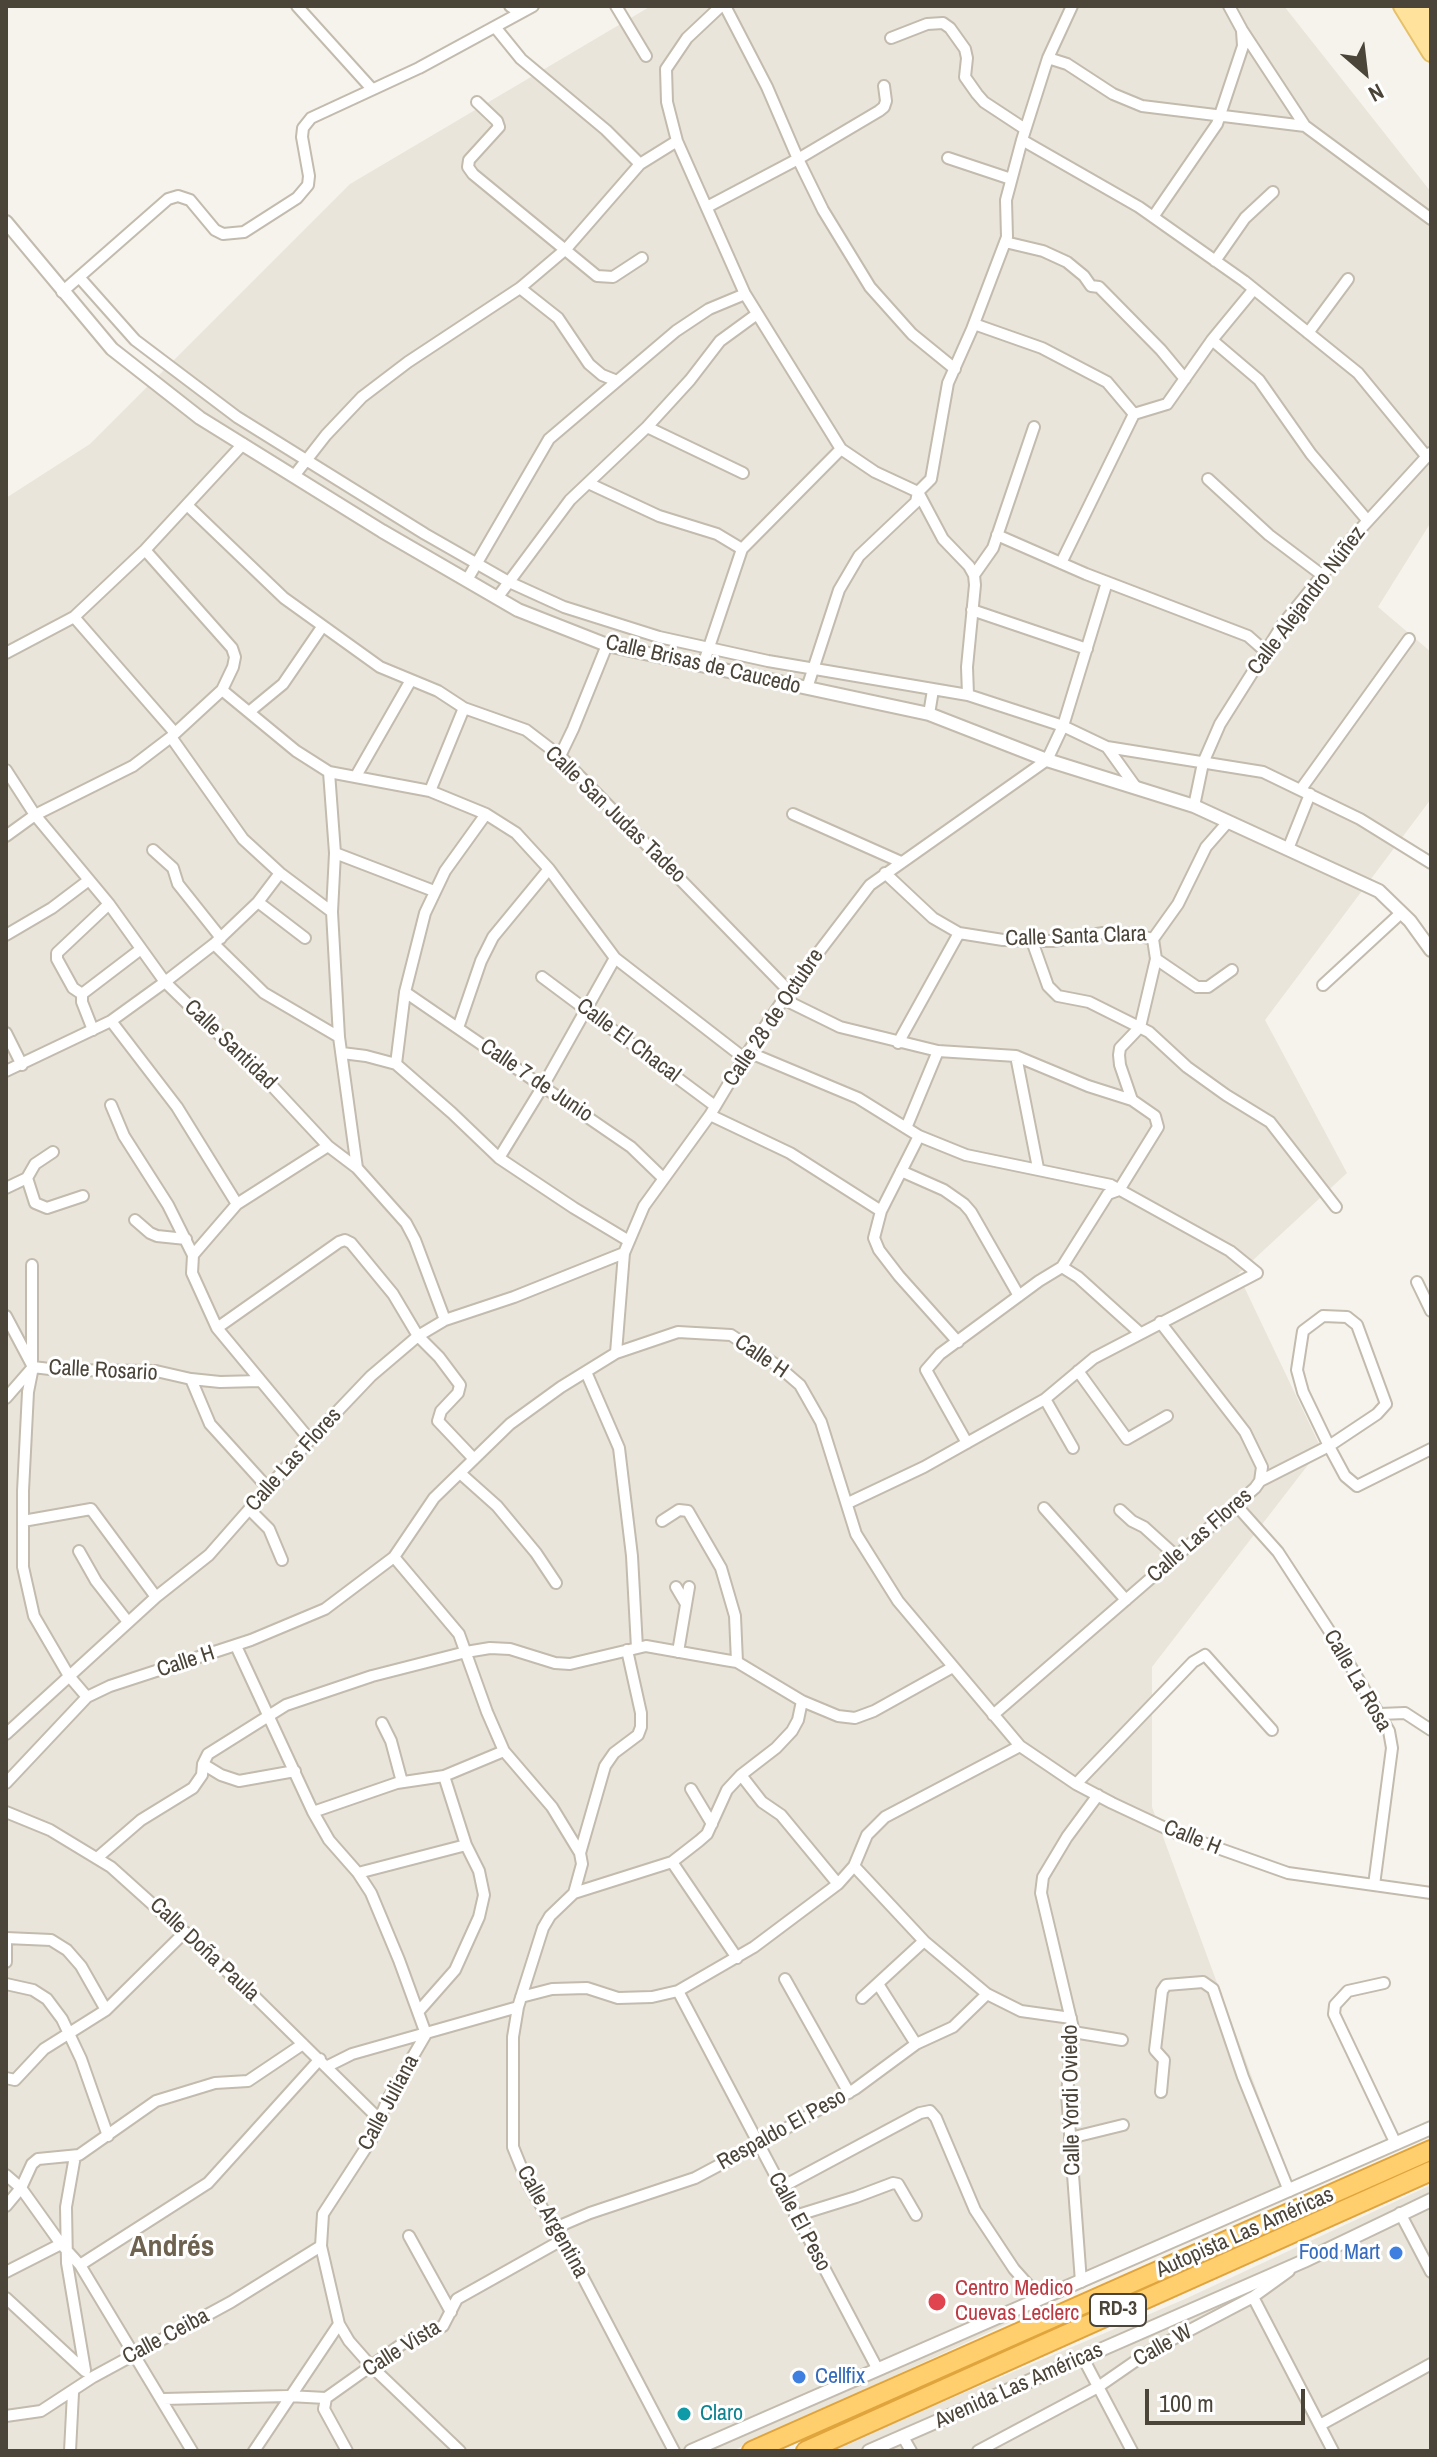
<!DOCTYPE html>
<meta charset="utf-8">
<style>
body{margin:0}
#map{position:relative;width:1437px;height:2457px;overflow:hidden;background:#f6f3ec;font-family:"Archivo Narrow",sans-serif}
canvas{display:block}
.frame{position:absolute;inset:0;border:8px solid #4b4439;pointer-events:none}
.north{position:absolute;left:1325px;top:32px;width:80px;height:80px;-webkit-text-stroke:6px #fff;paint-order:stroke;rotate:152deg;font-size:22px;font-weight:700;line-height:32px;text-align:center;color:#4b4439}
.north::after{content:'';display:block;margin:auto;width:28px;height:36px;background:#4b4439;clip-path:polygon(50% 0,100% 100%,50% 72%,0 100%)}
.scale{position:absolute;left:1145px;top:2389px;width:160px;height:36px;box-sizing:border-box;border:4px solid #4b4439;border-top:0;padding-left:10px;font-size:24px;line-height:28px;white-space:nowrap;color:#4b4439;-webkit-text-stroke:6px #fff;paint-order:stroke}
</style>
<div id="map">
<canvas width="1437" height="2457"></canvas>
<div class="frame"></div>
<div class="north">N</div>
<div class="scale">100 m</div>
</div>
<script>
const c = document.querySelector('canvas').getContext('2d');
c.lineJoin = 'round';
function paint(path, color) { c.fillStyle = color; c.fill(path, 'evenodd'); }
const toPath = rows => new Path2D(rows.map(r => 'M' + r).join(''));
function strokePath(path, color, width, dash) { c.strokeStyle = color; c.lineWidth = width; c.lineCap = dash ? 'butt' : 'round'; c.setLineDash(dash || []); c.stroke(path); }
function drawText(font, color, halo, rows, align = 'center') {
  c.font = font + ' "Archivo Narrow",sans-serif'; c.lineWidth = 6; c.setLineDash([]); c.textBaseline = 'middle'; c.strokeStyle = halo; c.fillStyle = color; for (const [text, x, y, turn = 0] of rows) {
    c.save(); c.translate(x, y); c.rotate((+turn || 0) * Math.PI / 180); c.textAlign = isNaN(turn) ? turn : align; if (halo) c.strokeText(text, 0, 0); c.fillText(text, 0, 0); c.restore();
  }
}
paint(toPath([
 [651,6,1284,6,1431,192,1431,522,1378,607,1431,652,1431,799,1265,1020,1347,1173,1238,1274,1321,1448,1152,1667,1152,1807,1294,2191,732,2451,6,2451,6,498,90,444,350,184],
 [1431,2185,1431,2451,827,2451,1185,2299]
]), '#eae5da');
const minor = toPath([
 [297,6,372,89],
 [510,6,520,13],
 [616,6,646,56],
 [721,6,687,38,666,69,667,102,677,141,745,294],
 [725,6,767,87,798,159,823,210,870,287,912,334,955,369],
 [1229,6,1242,30,1305,126,1431,219],
 [495,27,521,59,606,130,640,164],
 [891,38,927,24,943,23,950,28,965,49,967,58,965,77,977,94,984,102,1025,129],
 [1048,58,1067,64,1113,94,1142,106,1305,126],
 [477,102,497,121,499,127,469,160,468,167,473,174,597,276,613,277,642,258],
 [1022,140,1139,207,1244,281,1358,373,1427,457],
 [948,158,1011,179],
 [707,207,798,159,879,111,884,107,886,101,884,86],
 [1153,217,1217,124,1243,46,1242,31],
 [1005,242,1043,251,1067,262,1084,276,1091,286,1099,287,1161,350,1185,379],
 [1215,261,1245,218,1273,192],
 [79,277,135,340,237,417,425,534,509,582,564,607,659,637,768,661,968,695,1063,726,1107,747,1135,786],
 [520,288,558,318,589,364,602,375,617,381],
 [62,292,168,199,178,196,190,200,215,230,223,234,244,232,297,198,308,185,309,176,302,137,303,128,311,118,419,68,533,6],
 [974,324,1042,348,1107,382,1134,414,1167,404,1212,340,1254,289],
 [1308,333,1348,279],
 [1212,340,1259,380,1311,454,1368,521],
 [647,427,743,473],
 [294,476,326,435,362,397,408,362,520,288,566,249,640,164,677,141],
 [1208,479,1269,535,1322,575],
 [588,483,659,516,717,534,742,549],
 [187,505,284,598,380,667,438,691,464,708,526,730,560,756,789,991],
 [997,535,1086,574,1248,636,1265,651],
 [1061,563,1134,414],
 [974,575,993,548,1034,427],
 [467,580,549,439,676,331,709,309,745,294,841,449,875,472,918,492,916,502,859,556,839,590,807,688],
 [497,598,570,500,647,427,690,380,720,341,757,314],
 [972,610,1087,649],
 [74,617,175,733],
 [6,653,74,617,145,550,243,444],
 [703,665,742,549,841,449],
 [222,690,296,751,329,772,430,791,486,814,516,833,549,869,615,958,744,1058],
 [968,695,967,667,975,585,974,575,969,566,943,539,918,492,931,479,948,383,972,329,1007,237,1006,200,1022,140,1048,58,1072,6],
 [249,712,283,684,322,627],
 [929,714,933,690],
 [171,737,243,839,280,873,332,912],
 [1107,747,1263,772,1360,819,1431,863],
 [560,756,573,729,607,645],
 [6,770,35,815,109,904,165,982,273,1087,328,1146,357,1168,406,1223,415,1240,445,1320],
 [329,772,335,853,332,912,339,1037,357,1168],
 [356,776,411,680],
 [1301,789,1409,639],
 [430,791,464,708],
 [1194,806,1203,763,1220,724,1283,624,1354,536,1430,453],
 [793,814,901,862],
 [6,836,35,815,133,766,171,737,222,690,233,667,235,657,232,648,145,550],
 [1288,849,1310,794],
 [153,850,173,868,178,884,221,938],
 [335,853,434,891],
 [885,873,933,918,959,933,1003,940,1053,941,1103,933,1131,934,1153,939,1178,904,1206,847,1227,823],
 [258,902,305,938],
 [6,935,52,908,89,880],
 [1032,941,1048,986,1058,996,1089,1002,1149,1032,1187,1067,1226,1095,1270,1122,1336,1207],
 [214,944,264,993,339,1037],
 [1156,959,1197,987,1208,987,1232,970],
 [542,977,715,1106],
 [1323,985,1401,913],
 [405,992,631,1147,663,1178],
 [82,994,73,988,57,959,57,953,109,904],
 [82,994,141,949],
 [82,994,82,1002,93,1030],
 [783,999,840,1027,938,1051,1016,1056,1088,1086,1132,1100],
 [111,1021,177,1107,237,1204],
 [458,1028,481,961,493,937,549,869],
 [6,1033,22,1065],
 [898,1043,959,933],
 [748,1052,858,1098,919,1136,966,1155,1111,1185,1230,1251,1257,1273,1094,1358,1045,1399,924,1467,848,1503],
 [342,1053,366,1056,396,1064,452,1113,499,1158,574,1208,629,1241],
 [1016,1056,1038,1168],
 [396,1064,405,992,425,913,445,871,486,814],
 [6,1071,111,1021,165,982,214,944,258,902,280,873],
 [111,1105,124,1136,168,1205,193,1255],
 [710,1115,790,1153,881,1211],
 [906,1128,938,1051],
 [919,1136,881,1211,874,1238,879,1250,899,1276,958,1342],
 [53,1152,35,1164,27,1178,35,1203,47,1208,83,1196],
 [499,1158,543,1086,615,958],
 [901,1171,944,1190,964,1204,971,1212,1019,1296],
 [6,1188,27,1178],
 [135,1220,150,1233,157,1236,186,1239],
 [1062,1267,1108,1194,1119,1190,1158,1127,1155,1116,1132,1100,1120,1065,1119,1055,1120,1048,1140,1027,1156,959,1153,939],
 [1417,1282,1431,1311],
 [6,1316,33,1367,28,1392,23,1491,23,1567,34,1616,69,1676,87,1697],
 [217,1328,339,1242,345,1240,351,1243,393,1294,418,1336,439,1357,460,1385,458,1393,441,1411,438,1421,474,1459],
 [616,1353,624,1253,644,1206,710,1115,744,1058,789,991,870,885,1047,760,1063,726,1107,582],
 [32,1362,32,1265],
 [1078,1371,1127,1439,1167,1416],
 [586,1372,619,1448,632,1556,637,1648],
 [191,1379,210,1424,267,1487],
 [6,1398,33,1367,58,1370,156,1371,191,1379,220,1382,260,1381],
 [1045,1399,1073,1448],
 [310,1440,217,1328,192,1273,193,1255,237,1204,328,1146],
 [967,1443,926,1370,940,1354,1039,1281,1062,1267,1078,1277,1140,1333],
 [460,1473,497,1506,536,1553,556,1583],
 [1260,1481,1329,1446,1377,1414,1386,1404,1357,1325,1347,1317,1323,1316,1303,1331,1297,1370,1303,1392,1329,1446,1331,1450,1345,1476,1357,1486,1431,1449],
 [1236,1505,1278,1552,1332,1635,1389,1731,1392,1748,1374,1885],
 [1044,1508,1126,1600],
 [250,1510,269,1529,282,1560],
 [1120,1510,1132,1521,1144,1527,1176,1556],
 [23,1521,91,1509,156,1597],
 [662,1521,679,1510,688,1511,721,1568,735,1616,737,1662],
 [79,1551,96,1581,128,1622],
 [394,1557,459,1634,487,1712,504,1751,552,1807,580,1853,582,1864,574,1893,550,1916,543,1928,518,2007,513,2037,513,2147,528,2184,576,2264,674,2451],
 [676,1587,686,1604],
 [236,1646,313,1812,329,1840,358,1873,371,1893,399,1960,426,2034,388,2099,371,2140,323,2214,321,2246,339,2324,349,2341,371,2366,460,2451],
 [678,1652,689,1587],
 [1380,1714,1405,1713,1431,1730],
 [993,1715,1255,1488,1260,1481,1262,1467,1245,1432,1160,1322],
 [382,1723,391,1741,402,1782],
 [6,1734,156,1597,209,1555,310,1440,371,1376,418,1336,445,1320,514,1297,624,1253],
 [203,1764,221,1775,239,1781,295,1771],
 [741,1775,762,1802,781,1815,838,1884],
 [6,1783,87,1697,110,1686,251,1640,325,1609,394,1557,434,1498,510,1424,561,1387,616,1353,678,1332,731,1335,778,1366,800,1385,821,1422,856,1534,898,1601,1020,1746,1076,1784,1112,1803,1178,1834,1288,1873,1431,1893],
 [1076,1784,1193,1662,1205,1655,1272,1730],
 [691,1789,712,1824],
 [6,1812,50,1830,111,1867,250,1992,380,2120],
 [313,1812,397,1783,444,1776,504,1751],
 [580,1853,605,1766,614,1753,638,1735,641,1727,641,1713,627,1650],
 [97,1858,141,1820,193,1788,202,1775,203,1764,208,1754,286,1705,372,1676,466,1652,490,1648,510,1649,555,1663,570,1664,646,1646,725,1660,737,1662,802,1701,838,1716,855,1718,874,1711,953,1667],
 [672,1862,737,1958],
 [854,1866,924,1941,987,1994,1021,2011,1071,2018],
 [358,1873,466,1845],
 [574,1893,672,1862,699,1841,707,1834,727,1790,741,1775,776,1748,792,1731,798,1720,802,1701],
 [6,1938,51,1940,67,1950,81,1966,106,2010],
 [6,1943,6,1962],
 [785,1979,849,2093],
 [1384,1983,1348,1991,1335,2005,1334,2014,1396,2144],
 [6,1984,33,1990,47,1999,62,2019,81,2059,108,2136],
 [878,1984,916,2044],
 [678,1991,877,2368],
 [521,1997,552,1989,587,1988,618,1998,652,1997,678,1991,754,1947,838,1884,854,1866,867,1835,885,1817,1020,1746],
 [862,1998,924,1941],
 [418,2012,455,1970,479,1917,484,1895,479,1871,466,1845,444,1776],
 [1073,2032,1122,2040],
 [328,2066,352,2054,518,2007],
 [6,2078,15,2080,44,2049,106,2010,185,1932],
 [1161,2092,1164,2060,1155,2050,1162,1991,1166,1985,1203,1982,1213,1989,1243,2077,1289,2191],
 [1070,2138,1123,2125],
 [75,2156,66,2207,67,2263,85,2370],
 [6,2175,21,2188,61,2244,80,2265,192,2451],
 [780,2188,920,2113,930,2111,936,2118,975,2210,1014,2269,1040,2298],
 [6,2206,21,2188,32,2164,38,2159,79,2155,156,2101,215,2083,248,2081,303,2044],
 [1400,2213,1431,2272],
 [795,2216,856,2197,893,2183,898,2184,916,2215],
 [555,2228,590,2213,695,2178,757,2145,855,2089,916,2044,953,2027,987,1994],
 [409,2236,451,2312],
 [80,2265,208,2183,320,2059],
 [6,2272,61,2244],
 [1081,2282,1067,2094,1073,2028,1041,1893,1043,1877,1067,1837,1098,1795],
 [1253,2297,1333,2451],
 [6,2298,85,2371],
 [1083,2358,1132,2451],
 [163,2399,288,2396,326,2398],
 [6,2416,41,2411,93,2377,231,2302,321,2246],
 [1320,2425,1431,2364],
 [903,2437,911,2451],
 [70,2451,73,2393],
 [254,2451,339,2324],
 [347,2451,324,2409,326,2398,402,2344,443,2326,457,2299,562,2240],
 [978,2451,1098,2387,1150,2351,1253,2297,1289,2271]
]);
const tertiary = toPath([
 [6,222,112,349,200,418,382,531,518,610,607,645,929,714,1047,760,1194,806,1379,891,1410,921,1431,950],
 [691,2451,1431,2128],
 [869,2451,1304,2261,1431,2200]
]);
const primary = toPath([
 [1402,6,1431,53],
 [1419,6,1431,27]
]);
const motorway = toPath([
 [752,2451,1431,2150],
 [806,2451,1431,2171]
]);
strokePath(minor, '#c2bbae', 14);
strokePath(tertiary, '#c2bbae', 16);
strokePath(primary, '#e6c16a', 20);
strokePath(motorway, '#e0a43c', 22);
strokePath(minor, '#fff', 10);
strokePath(tertiary, '#fff', 12);
strokePath(primary, '#ffe39c', 16);
strokePath(motorway, '#ffcf6e', 18);
for (const [x, y, r, color] of [
 [1396,2253,8,"#3f7fe0"],
 [937,2302,10,"#e0444e"],
 [799,2377,8,"#3f7fe0"],
 [684,2414,8,"#0f9aa8"]
]) { const dot = new Path2D(); dot.arc(x, y, r, 0, 2 * Math.PI); c.fillStyle = color; c.fill(dot); strokePath(dot, '#fff', 3); }
for (const [x, y, w] of [
 [1118,2310,56]
]) { const box = new Path2D(); box.roundRect(x - w / 2, y - 16, w, 32, 6); c.fillStyle = '#fff'; c.fill(box); strokePath(box, '#4b4439', 2); }
drawText('bold 20px', '#4b4439', null, [
 ["RD-3",1118,2310]
]);
drawText('22px', '#4b4439', '#fff', [
 ["Calle Alejandro Núñez",1307,601,-53],
 ["Calle Brisas de Caucedo",703,665,13],
 ["Calle San Judas Tadeo",615,815,44],
 ["Calle Santa Clara",1076,937,-2],
 ["Calle 28 de Octubre",774,1018,-56],
 ["Calle El Chacal",628,1041,37],
 ["Calle Santidad",230,1045,44],
 ["Calle 7 de Junio",536,1081,34],
 ["Calle H",761,1357,34],
 ["Calle Rosario",103,1371,3],
 ["Calle Las Flores",294,1460,-48],
 ["Calle Las Flores",1200,1536,-41],
 ["Calle H",186,1662,-18],
 ["Calle La Rosa",1357,1681,60],
 ["Calle H",1192,1838,22],
 ["Calle Doña Paula",204,1950,43],
 ["Calle Yordi Oviedo",1072,2100,-91],
 ["Calle Juliana",389,2103,-62],
 ["Respaldo El Peso",782,2130,-29],
 ["Calle Argentina",552,2222,61],
 ["Calle El Peso",799,2222,62],
 ["Autopista Las Américas",1245,2233,-24],
 ["Calle Ceiba",166,2337,-28],
 ["Calle W",1163,2346,-29],
 ["Calle Vista",402,2349,-32],
 ["Avenida Las Américas",1019,2386,-24]
]);
drawText('22px', '#366cbe', '#fff', [
 ["Food Mart",1380,2253],
 ["Cellfix",815,2377,"left"]
], 'right');
drawText('22px', '#be3a42', '#fff', [
 ["Centro Medico",955,2289],
 ["Cuevas Leclerc",955,2314]
], 'left');
drawText('22px', '#0d838f', '#fff', [
 ["Claro",700,2414]
], 'left');
drawText('bold 30px', '#6e6250', '#fff', [
 ["Andrés",172,2248]
]);
</script>
